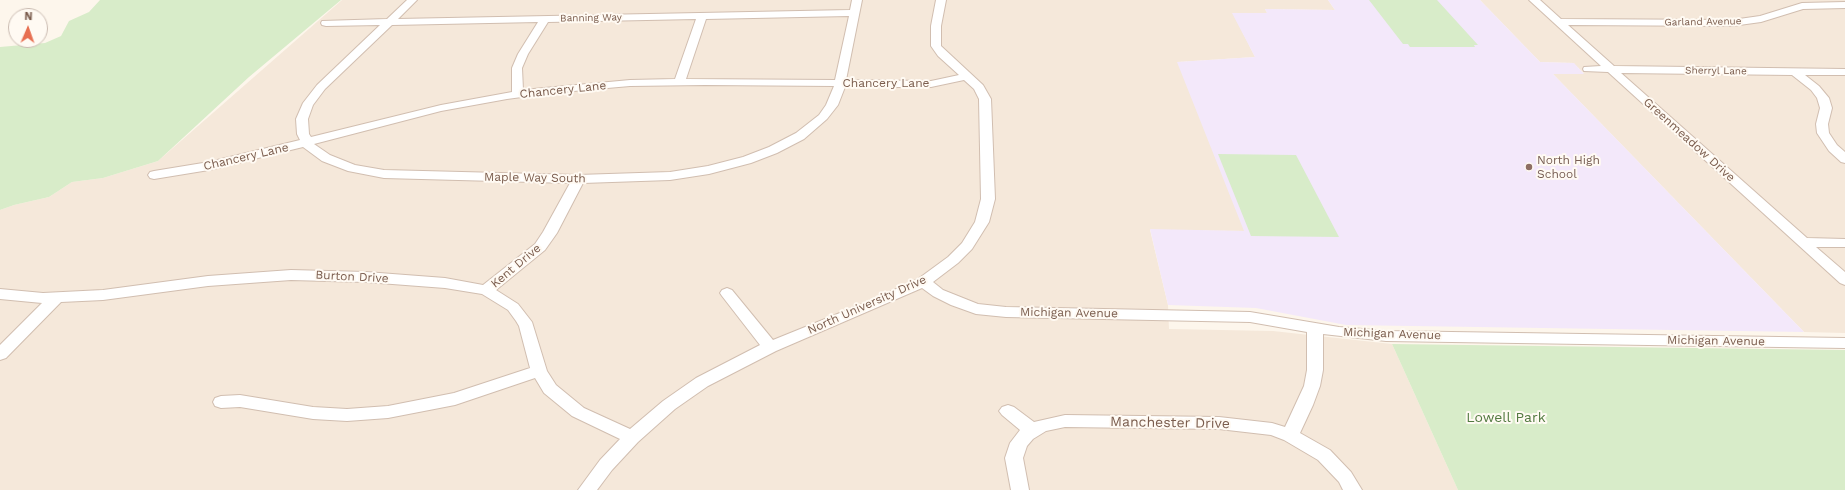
<!DOCTYPE html>
<style>
body{margin:0}
#map{position:relative;width:1845px;height:490px;overflow:hidden;background:#fdf6ec;font-family:"Work Sans",sans-serif}
canvas{display:block}
.north{position:absolute;left:8px;top:8px;width:40px;height:40px;box-sizing:border-box;background:#fffaf3;border:1px solid #cabbb1;border-radius:50%;rotate:2deg;font-size:11px;font-weight:700;line-height:16px;text-align:center;color:#7a5c4d}
.north::after{content:'';display:block;margin:auto;width:14px;height:18px;background:#e76f51;clip-path:polygon(50% 0,100% 100%,50% 72%,0 100%)}
</style>
<div id="map">
<canvas width="1845" height="490"></canvas>
<div class="north">N</div>
</div>
<script>
const c = document.querySelector('canvas').getContext('2d');
c.lineJoin = 'round';
function paint(path, color) { c.fillStyle = color; c.fill(path, 'evenodd'); }
const toPath = rows => new Path2D(rows.map(r => 'M' + r).join(''));
function strokePath(path, color, width, dash) { c.strokeStyle = color; c.lineWidth = width; c.lineCap = dash ? 'butt' : 'round'; c.setLineDash(dash || []); c.stroke(path); }
function drawText(font, color, halo, rows, align = 'center') {
  c.font = font + ' "Work Sans",sans-serif'; c.lineWidth = 4; c.setLineDash([]); c.textBaseline = 'middle'; c.strokeStyle = halo; c.fillStyle = color; for (const [text, x, y, turn = 0] of rows) {
    c.save(); c.translate(x, y); c.rotate((+turn || 0) * Math.PI / 180); c.textAlign = isNaN(turn) ? turn : align; if (halo) c.strokeText(text, 0, 0); c.fillText(text, 0, 0); c.restore();
  }
}
paint(toPath([
 [342,0,1328,0,1335,10,1265,9,1267,13,1233,13,1255,57,1178,62,1245,231,1150,230,1168,305,1169,329,1273,331,1392,344,1458,490,0,490,0,210,14,205,49,197,72,182,103,178,158,161],
 [1480,0,1845,0,1845,333,1804,332,1553,74,1584,73,1573,63,1540,62]
]), '#f5e8da');
paint(toPath([
 [1328,0,1480,0,1540,62,1574,63,1584,74,1553,74,1804,332,1346,325,1256,308,1168,305,1150,229,1244,231,1177,62,1255,57,1232,13,1267,13,1265,9,1335,10]
]), '#f3e8fa');
paint(toPath([
 [100,0,341,0,249,77,158,161,103,178,72,182,49,197,14,205,0,210,0,47,45,43,61,36,69,21,89,12],
 [1369,0,1437,0,1478,45,1474,45,1475,47,1410,47,1408,44,1403,44],
 [1218,154,1296,155,1339,237,1251,236],
 [1392,344,1845,350,1845,490,1458,490]
]), '#d8ecc9');
const minor = toPath([
 [407,0,417,0,398,19,850,10,852,0,862,0,846,80,931,81,959,75,938,56,931,46,931,26,936,0,946,0,941,26,941,46,983,85,991,99,995,199,989,222,972,249,958,263,933,282,943,290,978,304,1006,307,1250,312,1339,327,1386,331,1845,338,1845,348,1386,341,1323,334,1323,370,1320,386,1313,405,1300,433,1330,450,1351,472,1362,490,1343,490,1339,482,1318,460,1284,440,1271,435,1219,429,1065,427,1046,431,1033,439,1027,446,1023,458,1029,490,1011,490,1005,458,1010,443,1020,430,1002,415,999,411,1002,407,1008,405,1014,407,1034,422,1065,415,1219,417,1272,423,1285,427,1304,386,1307,370,1307,332,1250,322,1006,317,976,314,951,305,933,296,922,288,776,351,708,386,675,409,638,442,612,470,597,490,578,490,600,460,620,439,572,416,544,393,535,378,455,405,388,418,347,421,313,419,240,407,221,408,215,406,213,402,215,398,221,396,240,395,313,407,347,409,388,406,454,393,530,368,519,326,516,321,508,310,482,294,445,288,366,282,291,280,208,286,103,300,61,302,6,358,0,360,0,345,42,303,0,299,0,289,43,293,103,290,208,276,291,270,366,272,445,278,483,285,535,244,543,232,570,183,384,178,348,171,322,161,303,147,209,170,154,179,150,178,148,175,150,172,154,171,209,162,300,140,297,134,296,119,303,103,317,85,380,25,326,26,322,25,321,23,322,21,387,19,407,0],
 [849,16,835,80,686,79,706,19,849,16],
 [696,19,675,79,630,80,523,90,522,68,528,54,548,22,696,19],
 [538,22,518,54,512,68,512,92,441,105,311,137,309,134,308,119,313,105,325,89,392,25,538,22],
 [964,80,974,89,979,99,981,199,975,222,962,243,948,257,918,279,872,300,773,340,732,290,727,288,722,290,720,293,722,296,760,345,696,378,663,401,630,429,584,408,556,385,547,371,532,322,518,304,496,290,545,250,557,233,583,183,670,180,709,174,751,163,777,153,804,139,827,119,838,105,845,87,931,87,964,80],
 [705,85,834,86,826,105,819,115,796,133,769,147,743,157,708,166,670,172,578,175,384,170,355,165,330,155,314,144,441,111,507,99,551,93,630,86,705,85],
 [1529,0,1540,0,1561,19,1732,20,1760,16,1802,3,1845,2,1845,8,1803,9,1761,22,1732,26,1568,25,1614,66,1845,69,1845,75,1805,75,1819,86,1829,98,1832,108,1828,124,1829,133,1837,145,1845,152,1845,163,1841,162,1829,151,1817,133,1816,124,1820,108,1817,98,1811,90,1792,75,1621,73,1807,238,1845,239,1845,247,1816,247,1845,272,1845,285,1840,283,1608,72,1584,71,1583,69,1584,67,1601,66,1529,0]
]);
strokePath(minor, '#d1beb0', 2);
paint(minor, '#fff');
for (const [x, y, r, color] of [
 [1529,167,4,"#8d6e63"]
]) { const dot = new Path2D(); dot.arc(x, y, r, 0, 2 * Math.PI); c.fillStyle = color; c.fill(dot); strokePath(dot, '#fffaf3', 1.5); }
drawText('10px', '#7a5c4d', '#fffaf3', [
 ["Banning Way",591,18,-1],
 ["Garland Avenue",1703,22,-1],
 ["Sherryl Lane",1716,71,1]
]);
drawText('12px', '#7a5c4d', '#fffaf3', [
 ["Chancery Lane",886,83],
 ["Chancery Lane",563,90,-6],
 ["Greenmeadow Drive",1689,140,42],
 ["Chancery Lane",246,157,-13],
 ["Maple Way South",535,178,1],
 ["Kent Drive",516,266,-40],
 ["Burton Drive",352,277,3],
 ["North University Drive",867,305,-24],
 ["Michigan Avenue",1069,313,1],
 ["Michigan Avenue",1392,334,2],
 ["Michigan Avenue",1716,341,1]
]);
drawText('12px', '#785e54', '#fffaf3', [
 ["North High",1537,160],
 ["School",1537,174]
], 'left');
drawText('14px', '#537a41', '#fffaf3', [
 ["Lowell Park",1506,418]
]);
drawText('14px', '#7a5c4d', '#fffaf3', [
 ["Manchester Drive",1170,423,1]
]);
</script>
